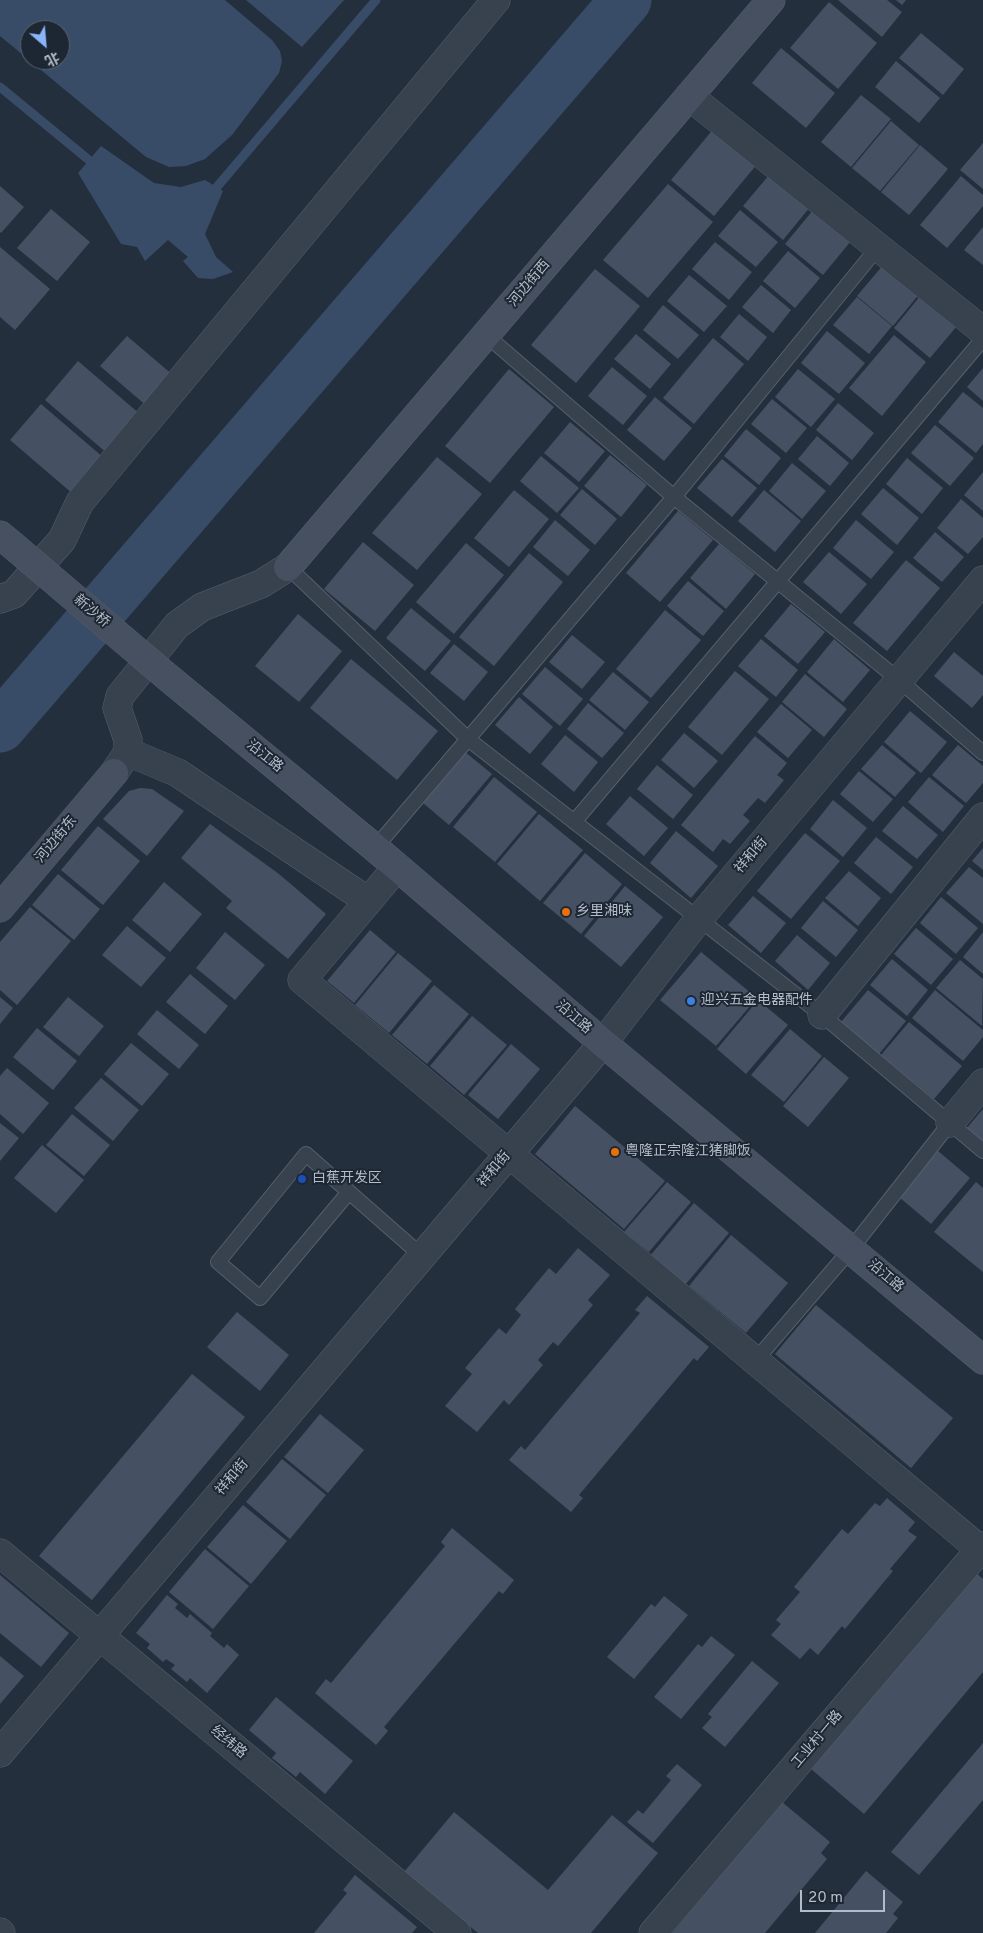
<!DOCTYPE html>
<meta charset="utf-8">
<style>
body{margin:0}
#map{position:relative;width:983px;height:1933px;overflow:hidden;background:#242f3e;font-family:Overpass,"Noto Sans SC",sans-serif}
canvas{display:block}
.north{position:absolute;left:20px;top:20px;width:50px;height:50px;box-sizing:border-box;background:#1d2633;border:1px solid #59626f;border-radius:50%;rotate:153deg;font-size:14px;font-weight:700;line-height:20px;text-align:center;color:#b4bcc9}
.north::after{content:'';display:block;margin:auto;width:18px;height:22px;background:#8ab4f8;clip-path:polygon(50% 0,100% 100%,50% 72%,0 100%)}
.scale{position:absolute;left:800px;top:1890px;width:85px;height:22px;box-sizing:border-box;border:2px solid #b4bcc9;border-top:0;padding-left:6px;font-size:15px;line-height:18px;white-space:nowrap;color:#b4bcc9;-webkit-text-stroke:4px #1d2633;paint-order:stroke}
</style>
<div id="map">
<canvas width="983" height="1933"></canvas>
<div class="north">北</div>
<div class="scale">20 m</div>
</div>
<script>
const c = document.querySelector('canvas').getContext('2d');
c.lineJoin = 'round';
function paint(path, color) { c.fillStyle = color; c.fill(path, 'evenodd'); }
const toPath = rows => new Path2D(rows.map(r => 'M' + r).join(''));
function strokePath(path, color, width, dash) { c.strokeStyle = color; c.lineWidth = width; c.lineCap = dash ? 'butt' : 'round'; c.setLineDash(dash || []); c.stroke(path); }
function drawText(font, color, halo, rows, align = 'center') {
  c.font = font + ' Overpass,"Noto Sans SC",sans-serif'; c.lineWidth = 4; c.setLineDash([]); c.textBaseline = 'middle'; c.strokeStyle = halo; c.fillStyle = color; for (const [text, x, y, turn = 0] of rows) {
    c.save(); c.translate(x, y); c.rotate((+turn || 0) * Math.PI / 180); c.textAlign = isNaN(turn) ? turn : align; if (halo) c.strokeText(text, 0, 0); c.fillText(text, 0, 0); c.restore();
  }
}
paint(toPath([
 [0,0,225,0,272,40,280,51,282,61,279,73,232,135,205,159,186,166,169,167,146,157,0,36],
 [30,30,60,30,60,60,30,60],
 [246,0,344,0,302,47],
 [101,146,154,183,181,187,205,180,223,191,205,234,216,257,233,272,213,279,198,278,183,261,188,257,168,240,145,261,137,247,121,244,78,173]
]), '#394c67');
strokePath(toPath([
 [0,87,95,165],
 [216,188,376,0]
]), '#394c67', 9);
strokePath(toPath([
 [0,727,626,0]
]), '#394c67', 51);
paint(toPath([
 [838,0,887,0,902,12,882,37],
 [896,0,906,0,902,5],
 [829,2,877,43,838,89,790,48],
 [921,33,964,69,943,95,899,58],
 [781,48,835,93,806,128,752,83],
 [896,61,940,98,919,123,875,87],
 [861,95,891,119,851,167,821,142],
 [891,121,919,145,880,191,852,168],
 [715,127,758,163,714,216,671,180],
 [983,143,983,189,960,170],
 [920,145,948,169,909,215,881,192],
 [770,174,810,207,783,240,743,206],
 [961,176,983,195,983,206,947,248,920,225],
 [668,184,713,222,648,298,603,260],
 [0,186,24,207,1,233,0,232],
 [51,209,90,242,57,281,17,248],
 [814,209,851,241,823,275,785,244],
 [740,210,778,242,756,267,718,236],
 [983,227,983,265,964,250],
 [715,242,752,272,729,300,692,269],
 [0,247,50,289,15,330,0,317],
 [788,251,820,278,795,308,763,281],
 [884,264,920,293,893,326,857,296],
 [595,269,640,306,576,383,531,345],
 [689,275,727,306,704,332,667,301],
 [761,285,791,310,773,333,742,307],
 [921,295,957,326,930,358,894,328],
 [857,297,892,326,869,354,833,325],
 [663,305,699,335,678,359,643,330],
 [739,314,767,337,748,361,720,337],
 [827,331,865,363,839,394,801,363],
 [636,334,671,364,650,389,614,359],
 [894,335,926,362,882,416,849,388],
 [127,336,174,376,148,407,100,366],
 [713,338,744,364,694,424,663,398],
 [78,361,141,415,108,454,45,400],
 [612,367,647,396,623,425,588,396],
 [983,368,983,401,967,387],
 [509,369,554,407,490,483,445,446],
 [798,369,835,399,811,427,775,397],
 [963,392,983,408,983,444,976,453,938,422],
 [655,397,692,428,664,461,627,430],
 [772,399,807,428,786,453,751,424],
 [838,403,874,433,852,460,816,430],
 [41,404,104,458,73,494,10,440],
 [570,422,605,451,579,482,544,453],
 [935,425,974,458,950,486,911,453],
 [746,429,781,458,759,485,724,456],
 [817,436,849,463,830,486,798,459],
 [610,455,647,485,621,517,584,486],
 [541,456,579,488,557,513,520,481],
 [437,457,482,494,417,570,372,533],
 [907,458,943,488,922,514,886,484],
 [722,459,757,488,732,517,697,488],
 [792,463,826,491,802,519,769,491],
 [983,472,983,511,964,495],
 [883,488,919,518,897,545,861,514],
 [582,489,617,519,595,545,560,515],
 [514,490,549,519,509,567,474,538],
 [764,490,801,521,775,552,738,521],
 [961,499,983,518,983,537,968,554,937,528],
 [678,511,713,540,660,602,626,573],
 [555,520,590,550,568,576,533,547],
 [856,520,894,552,871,579,833,548],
 [935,532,964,557,942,582,913,558],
 [363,542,414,585,375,631,324,589],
 [466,543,504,575,454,634,416,602],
 [719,544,755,574,726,609,690,578],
 [829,552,867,584,841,614,803,582],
 [529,553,563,582,494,666,459,637],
 [906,560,940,588,887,651,853,623],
 [688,581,724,611,703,636,667,606],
 [791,604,825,632,798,664,764,636],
 [411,608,451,641,425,671,386,638],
 [665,610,701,640,651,698,616,669],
 [298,614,342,651,299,702,255,666],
 [572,635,605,662,582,689,549,662],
 [761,639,798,670,776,697,738,666],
 [834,639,870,670,843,702,807,672],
 [454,644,488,672,464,701,430,673],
 [954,652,983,676,983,695,972,708,934,676],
 [351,659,438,731,397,780,310,708],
 [545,667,583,699,560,726,522,694],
 [735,671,769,699,722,755,688,727],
 [613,672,649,702,625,730,589,700],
 [805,674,847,709,824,737,782,702],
 [519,697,553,727,530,754,495,725],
 [588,703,624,733,602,758,567,729],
 [781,704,812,730,788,758,757,732],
 [910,711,947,742,921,773,884,742],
 [684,733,718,761,694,788,661,760],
 [565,735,598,762,574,792,541,764],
 [755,736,787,763,777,775,784,780,765,803,758,798,743,815,750,821,730,844,723,839,713,852,681,825],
 [882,745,916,773,895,797,861,769],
 [958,745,983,766,983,783,966,803,932,775],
 [465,752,492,774,449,825,423,803],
 [657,765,693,795,673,819,637,789],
 [859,771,893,799,873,822,840,794],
 [494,777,537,812,495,862,453,827],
 [929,777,964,806,943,832,908,802],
 [140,788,152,789,184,811,147,856,103,819,129,791],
 [630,796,668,828,644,856,606,824],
 [833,800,867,828,843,857,810,829],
 [903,806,938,835,917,859,882,831],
 [539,814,583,850,540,901,497,864],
 [210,824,279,874,326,914,288,959,226,908,232,901,181,858],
 [98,826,140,861,103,905,61,870],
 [676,831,718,866,691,898,650,863],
 [805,833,840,861,791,919,757,891],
 [876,837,913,867,891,894,854,863],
 [983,848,983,870,972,861],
 [585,853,622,884,581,934,543,903],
 [969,867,983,878,983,924,946,893],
 [849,871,881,898,858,926,825,898],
 [58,874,100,909,74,940,32,905],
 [164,882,202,914,170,952,132,920],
 [625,886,663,917,621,967,584,936],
 [753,896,786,923,761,953,728,925],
 [941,897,978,928,956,954,920,923],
 [823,901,858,930,836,957,801,928],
 [30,907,71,941,17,1005,0,990,0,942],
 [127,926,166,958,141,987,102,955],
 [916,928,953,959,931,985,894,954],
 [370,930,396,952,354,1003,327,981],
 [225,932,265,965,235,1000,196,968],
 [983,932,983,974,963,957],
 [797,935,830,963,808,990,775,961],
 [701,952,757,998,716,1046,660,1000],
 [398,953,432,981,389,1033,355,1005],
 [892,959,928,990,907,1016,870,985],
 [960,960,983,979,982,1026,936,988],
 [190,974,228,1006,205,1034,166,1002],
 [434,985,469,1014,427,1064,392,1035],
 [868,990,906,1021,879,1054,841,1022],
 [935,990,983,1030,983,1037,963,1061,912,1018],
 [0,997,13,1008,0,1024],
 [68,997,104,1026,79,1056,43,1027],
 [758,1000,788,1025,746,1074,717,1049],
 [157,1010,199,1045,179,1069,137,1034],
 [472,1016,507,1045,464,1095,430,1066],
 [909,1022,962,1066,934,1099,881,1055],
 [37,1028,77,1061,53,1090,13,1057],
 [790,1029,822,1056,784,1102,751,1075],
 [131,1043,169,1074,142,1106,104,1074],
 [511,1044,540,1069,498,1119,468,1095],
 [824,1057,849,1078,808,1127,783,1106],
 [7,1068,49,1103,23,1134,0,1114,0,1076],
 [101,1078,139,1110,113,1141,74,1108],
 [575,1106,665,1181,624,1229,535,1154],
 [983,1109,983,1143,966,1129],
 [72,1114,110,1145,84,1176,46,1145],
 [0,1123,19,1138,0,1161],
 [42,1145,84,1180,56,1213,14,1178],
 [938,1151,970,1178,931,1224,899,1197],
 [667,1182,691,1202,649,1252,624,1232],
 [976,1182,983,1188,983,1272,934,1232],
 [694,1203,729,1233,685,1285,650,1256],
 [731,1235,788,1283,746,1333,689,1286],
 [578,1248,610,1275,588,1300,593,1305,558,1346,553,1342,538,1360,543,1365,509,1405,504,1400,477,1432,445,1406,472,1374,465,1368,499,1328,506,1334,521,1315,515,1309,549,1268,556,1274],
 [647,1296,709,1347,697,1361,694,1358,579,1495,583,1498,571,1512,509,1460,521,1446,525,1450,640,1313,635,1310],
 [816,1305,953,1418,911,1468,775,1354],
 [237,1312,289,1355,260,1391,207,1347],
 [192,1374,245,1417,92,1600,39,1556],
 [320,1414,364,1450,328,1493,284,1457],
 [282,1459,326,1495,290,1539,246,1502],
 [887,1498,915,1522,908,1531,917,1537,890,1569,893,1571,845,1629,842,1626,818,1655,810,1648,800,1659,771,1635,781,1624,776,1620,800,1592,794,1587,842,1529,848,1534,875,1503,880,1506],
 [243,1505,287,1541,251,1584,207,1547],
 [452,1528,514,1580,503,1594,499,1591,384,1727,388,1731,376,1745,315,1693,326,1679,331,1683,445,1546,441,1542],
 [205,1549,249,1586,213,1629,169,1592],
 [976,1573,983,1579,983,1672,864,1814,811,1769],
 [0,1575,69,1633,41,1667,0,1633],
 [167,1595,178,1604,175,1608,187,1618,190,1614,212,1633,210,1636,224,1648,227,1644,239,1655,207,1693,190,1678,187,1682,171,1669,175,1665,166,1659,163,1662,147,1648,150,1644,136,1633],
 [664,1596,688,1615,634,1679,607,1657,651,1604,655,1607],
 [711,1636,735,1655,681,1719,654,1697,698,1644,702,1647],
 [0,1656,24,1676,0,1704],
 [752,1661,779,1683,725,1747,702,1728,712,1717,708,1714],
 [276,1697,353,1761,325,1794,300,1772,296,1777,272,1758,276,1753,249,1730],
 [983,1743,983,1800,919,1875,891,1852],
 [677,1764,702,1785,653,1843,627,1822,638,1810,643,1814,671,1780,666,1776],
 [782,1802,830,1842,821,1853,827,1859,765,1933,672,1933],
 [454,1812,548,1890,612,1815,658,1853,591,1933,478,1933,404,1872],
 [866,1871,903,1902,893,1914,898,1918,886,1933,815,1933],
 [355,1875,417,1927,412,1933,314,1933,347,1893,343,1890]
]), '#455162');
const lane = toPath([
 [486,335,674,497,899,680,983,753],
 [288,567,468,739,822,1015,983,1151],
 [574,822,983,339],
 [375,848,674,497,879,246],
 [349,1192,260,1298,218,1262,306,1154,349,1192,422,1256],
 [755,1361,851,1249,950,1123]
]);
const street = toPath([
 [689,96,983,331],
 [0,599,14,594,62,540,80,502,496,0],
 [128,752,178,773,368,901],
 [114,773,128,752,128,740,117,708,120,696,177,625,202,607,261,584,288,567],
 [397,867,302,980,983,1552],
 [822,1015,983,817],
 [950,1123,983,1083],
 [0,1553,457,1933],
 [0,1753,603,1043,698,920,983,580],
 [0,1932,1,1933],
 [653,1933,983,1546]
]);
const secondary = toPath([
 [0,535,17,549],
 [288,567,771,0],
 [165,675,375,848,603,1043,983,1360],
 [0,908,114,773]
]);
strokePath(lane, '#565f6c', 16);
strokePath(street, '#565f6c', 29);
strokePath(secondary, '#565f6c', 29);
strokePath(lane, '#38414e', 14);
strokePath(street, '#38414e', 28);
strokePath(secondary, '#465061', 28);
const secondaryBridge = toPath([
 [17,549,165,675]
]);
strokePath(secondaryBridge, '#565f6c', 29, []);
strokePath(secondaryBridge, '#465061', 28);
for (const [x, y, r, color] of [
 [566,912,5,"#e8710a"],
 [691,1001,5,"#3f7fe0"],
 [615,1152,5,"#e8710a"],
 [302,1179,5,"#1a4fb4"]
]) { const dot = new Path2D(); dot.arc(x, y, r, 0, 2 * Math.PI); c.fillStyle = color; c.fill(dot); strokePath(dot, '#1d2633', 2); }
drawText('14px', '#b4bcc9', '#1d2633', [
 ["河边街西",530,284,-50],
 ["新沙桥",91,612,40],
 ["沿江路",264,757,39],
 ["河边街东",57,840,-50],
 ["祥和街",752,856,-50],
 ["沿江路",573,1018,41],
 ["祥和街",495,1170,-50],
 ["沿江路",885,1277,40],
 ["祥和街",233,1478,-50],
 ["工业村一路",818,1740,-50],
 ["经纬路",228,1743,40]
]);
drawText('14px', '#b4bcc9', '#1d2633', [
 ["乡里湘味",576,912],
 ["迎兴五金电器配件",701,1001],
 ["粤隆正宗隆江猪脚饭",625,1152],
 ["白蕉开发区",312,1179]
], 'left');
</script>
